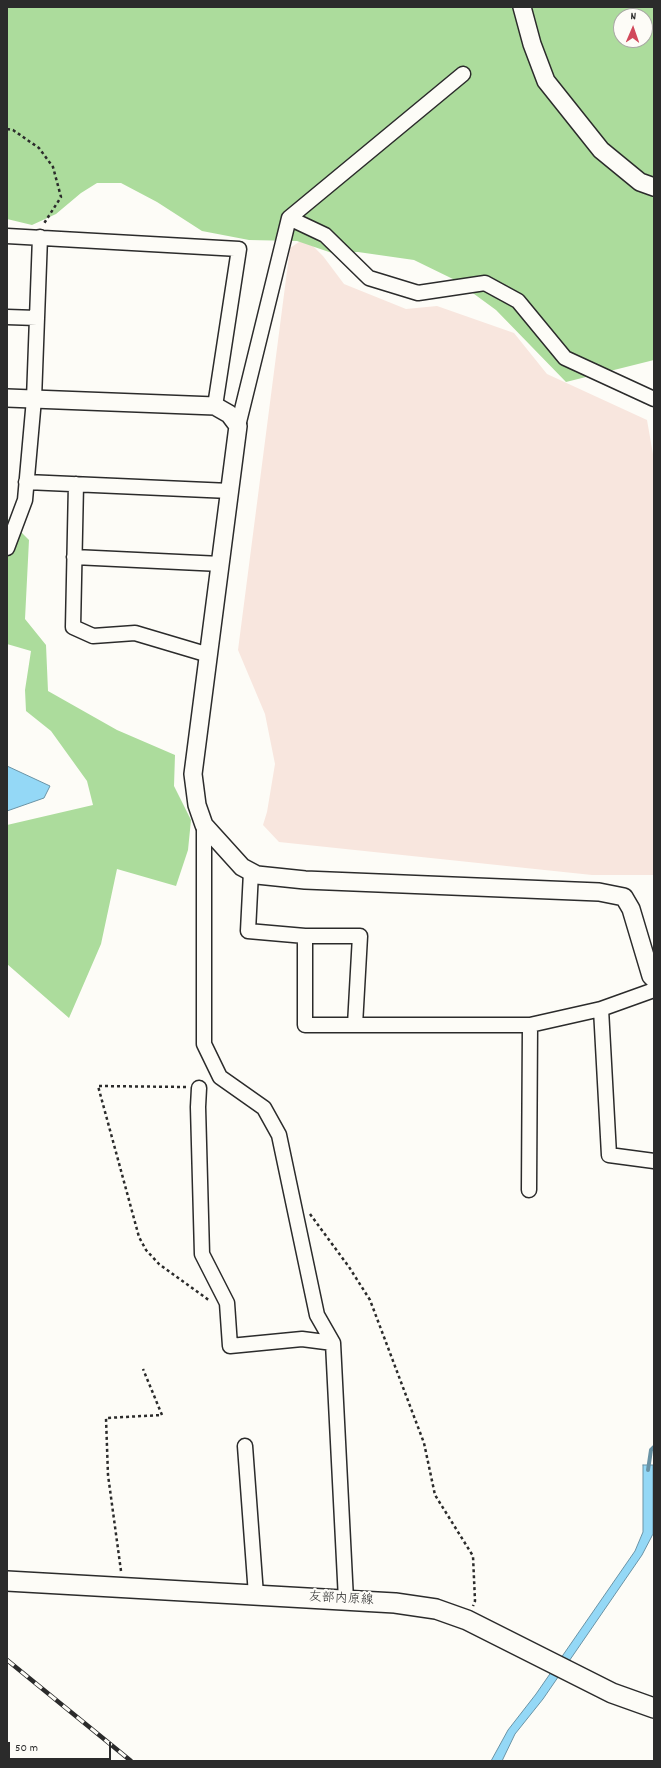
<!DOCTYPE html>
<meta charset="utf-8">
<style>
body{margin:0}
#map{position:relative;width:661px;height:1768px;overflow:hidden;background:#fdfcf7;font-family:Dekko,sans-serif}
canvas{display:block}
.frame{position:absolute;inset:0;border:8px solid #2b2b2b;pointer-events:none}
.north{position:absolute;left:613px;top:8px;width:40px;height:40px;box-sizing:border-box;background:#fdfcf7;border:1px solid #a9a8a5;border-radius:50%;rotate:2deg;font-size:11px;font-weight:700;line-height:16px;text-align:center;color:#2b2b2b}
.north::after{content:'';display:block;margin:auto;width:14px;height:18px;background:#d1495b;clip-path:polygon(50% 0,100% 100%,50% 72%,0 100%)}
.scale{position:absolute;left:8px;top:1742px;width:103px;height:18px;box-sizing:border-box;border:2px solid #2b2b2b;border-top:0;padding-left:5px;font-size:12px;line-height:14px;white-space:nowrap;color:#2b2b2b;-webkit-text-stroke:3px #fdfcf7;paint-order:stroke}
</style>
<div id="map">
<canvas width="661" height="1768"></canvas>
<div class="frame"></div>
<div class="north">N</div>
<div class="scale">50 m</div>
</div>
<script>
const c = document.querySelector('canvas').getContext('2d');
c.lineJoin = 'round';
function paint(path, color) { c.fillStyle = color; c.fill(path, 'evenodd'); }
const toPath = rows => new Path2D(rows.map(r => 'M' + r).join(''));
function strokePath(path, color, width, dash) { c.strokeStyle = color; c.lineWidth = width; c.lineCap = dash ? 'butt' : 'round'; c.setLineDash(dash || []); c.stroke(path); }
function drawText(font, color, halo, rows, align = 'center') {
  c.font = font + ' Dekko,"Klee One",sans-serif'; c.lineWidth = 4; c.setLineDash([]); c.textBaseline = 'middle'; c.strokeStyle = halo; c.fillStyle = color; for (const [text, x, y, turn = 0] of rows) {
    c.save(); c.translate(x, y); c.rotate((+turn || 0) * Math.PI / 180); c.textAlign = isNaN(turn) ? turn : align; if (halo) c.strokeText(text, 0, 0); c.fillText(text, 0, 0); c.restore();
  }
}
paint(toPath([
 [302,240,311,244,323,256,344,284,406,309,437,306,514,333,547,374,647,420,654,460,654,875,592,875,279,842,263,825,267,812,275,764,265,714,238,650,290,248]
]), '#f8e6de');
paint(toPath([
 [7,7,654,7,654,360,566,382,496,310,455,280,414,260,358,252,332,253,297,241,249,240,202,231,157,202,121,183,97,183,81,193,56,214,32,225,7,219],
 [621,16,645,16,645,40,621,40],
 [7,518,29,540,25,619,46,645,48,691,117,730,175,755,174,786,191,820,188,850,176,886,117,869,101,944,69,1018,7,964,7,825,93,805,87,781,51,731,26,711,25,690,31,651,7,644]
]), '#acdc9c');
const water = toPath([
 [7,766,50,786,44,798,7,811,7,766],
 [643,1465,653,1465,653,1534,642,1555,543,1699,515,1734,502,1761,491,1761,508,1730,536,1694,635,1551,643,1532,643,1465]
]);
paint(water, '#94d8f6');
strokePath(water, '#6a93a5', 1);
strokePath(toPath([
 [648,1470,651,1450,654,1447]
]), '#6a93a5', 4);
const minor = toPath([
 [289,218,325,235,369,278,418,293,485,283,518,301,565,358,654,399],
 [7,236,239,249,215,406],
 [7,317,37,318],
 [238,426,289,218,463,74],
 [26,482,230,491],
 [76,484,73,627,93,636,135,633,209,655],
 [7,548,25,500,34,399,40,237],
 [74,557,221,564],
 [204,825,204,1044,220,1077,264,1108,279,1135,317,1315,333,1343,346,1600],
 [251,872,248,931,305,936,360,936,355,1025],
 [305,936,305,1025,530,1025,601,1009,654,990],
 [601,1009,609,1155,654,1161],
 [199,1088,198,1107,202,1254,227,1303,230,1346,302,1339,333,1343],
 [529,1190,530,1025],
 [245,1446,256,1595]
]);
const tertiary = toPath([
 [522,7,532,44,546,81,601,150,640,182,654,187],
 [7,398,215,406,229,414,238,426,193,774,197,805,204,825,242,867,257,875,305,880,599,892,624,897,631,909,651,976,654,979]
]);
const secondary = toPath([
 [7,1581,395,1603,436,1609,467,1620,612,1693,654,1708]
]);
strokePath(minor, '#2b2b2b', 17);
strokePath(tertiary, '#2b2b2b', 20);
strokePath(secondary, '#2b2b2b', 22);
strokePath(toPath([
 [7,129,13,130,39,148,53,167,61,197,43,225],
 [186,1087,98,1086,139,1237,146,1250,159,1264,210,1301],
 [310,1214,349,1267,370,1300,424,1443,435,1495,473,1556,475,1601,473,1606],
 [121,1571,108,1475,106,1418,162,1415,143,1369]
]), '#2b2b2b', 2.5, [3, 3]);
strokePath(minor, '#fdfcf7', 14);
strokePath(tertiary, '#fdfcf7', 17);
strokePath(secondary, '#fdfcf7', 19);
const rail = toPath([
 [7,1660,131,1761]
]);
strokePath(rail, '#2b2b2b', 4.5);
strokePath(rail, '#fdfcf7', 3, [9]);
drawText('13px', '#2b2b2b', '#fdfcf7', [
 ["友部内原線",341,1600,3]
]);
</script>
